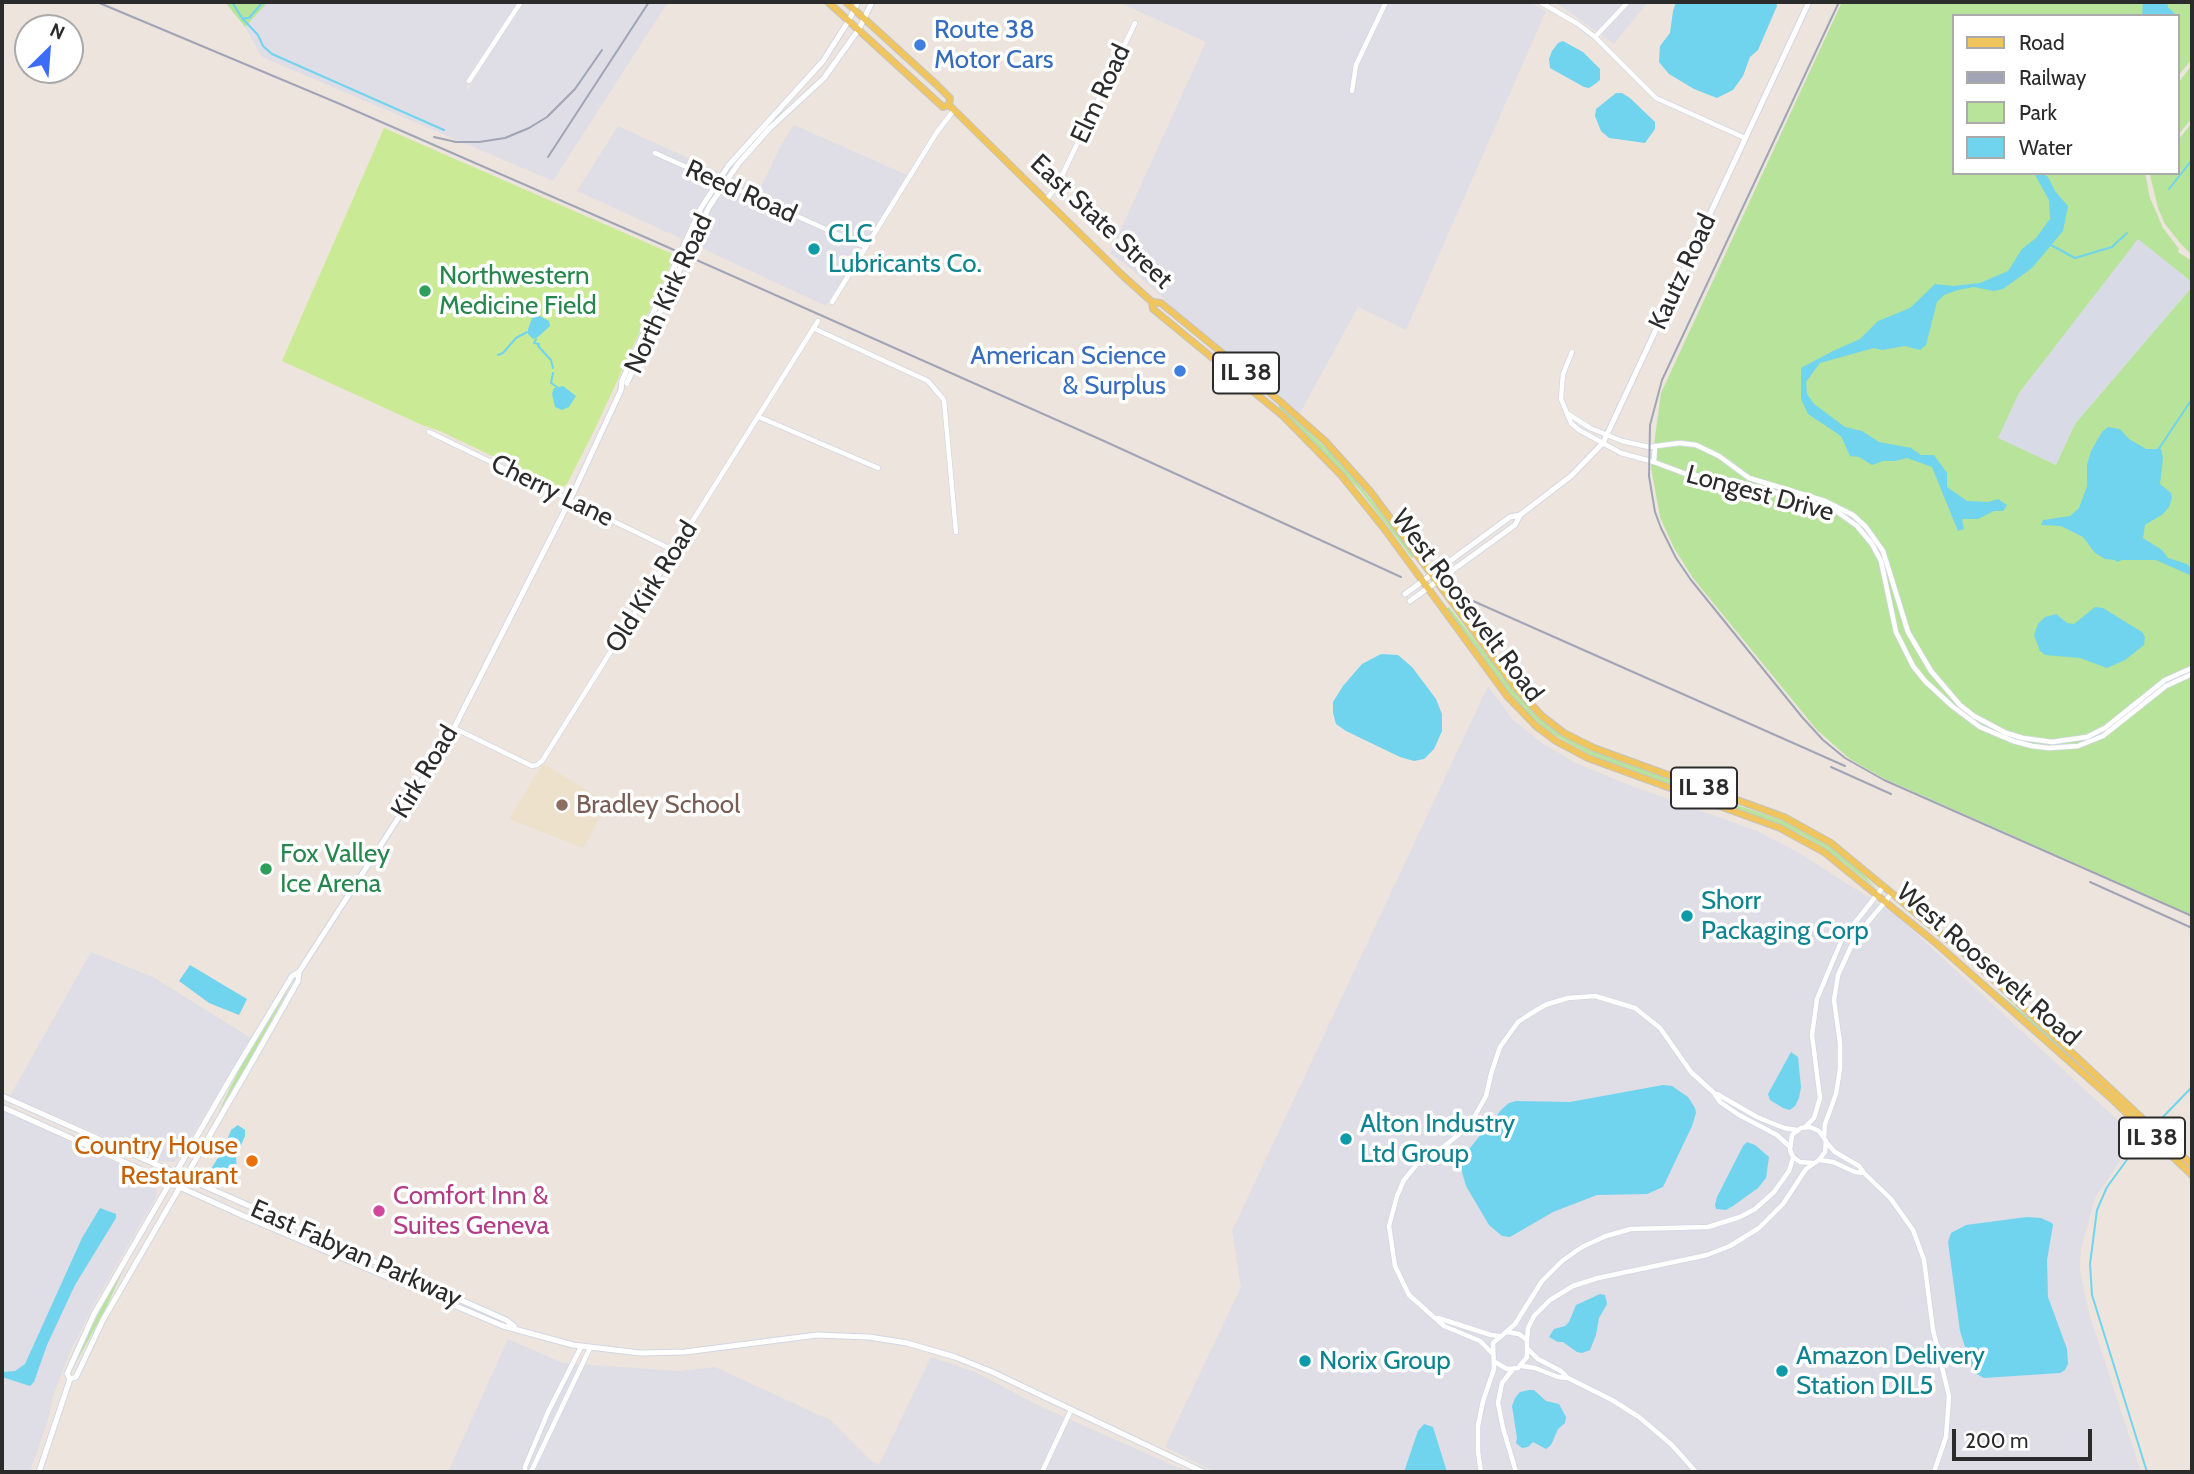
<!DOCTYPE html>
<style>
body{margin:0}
#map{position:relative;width:2194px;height:1474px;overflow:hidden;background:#ede5dd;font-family:Cabin,sans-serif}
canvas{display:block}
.frame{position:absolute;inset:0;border:4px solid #2b2b2b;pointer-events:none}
.legend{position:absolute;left:1952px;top:14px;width:228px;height:161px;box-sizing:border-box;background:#fff;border:2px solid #aaa;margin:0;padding:9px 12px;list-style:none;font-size:21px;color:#2b2b2b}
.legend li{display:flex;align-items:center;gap:14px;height:35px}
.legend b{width:35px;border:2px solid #aaa}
.north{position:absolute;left:14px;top:14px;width:70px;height:70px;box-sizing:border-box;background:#fff;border:2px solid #aaa;border-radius:50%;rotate:25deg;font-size:19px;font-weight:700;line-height:28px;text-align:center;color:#2b2b2b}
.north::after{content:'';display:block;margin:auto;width:24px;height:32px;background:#3d6cf9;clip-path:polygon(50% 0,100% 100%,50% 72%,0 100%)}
.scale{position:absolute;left:1952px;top:1429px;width:140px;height:32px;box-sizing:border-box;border:4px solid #2b2b2b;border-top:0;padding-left:9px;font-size:21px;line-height:24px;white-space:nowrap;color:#2b2b2b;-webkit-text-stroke:5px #fff;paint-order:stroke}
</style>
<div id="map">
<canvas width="2194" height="1474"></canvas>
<div class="frame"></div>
<ul class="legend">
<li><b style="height:9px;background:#f0c55e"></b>Road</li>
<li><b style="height:9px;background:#a0a4b5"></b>Railway</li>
<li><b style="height:19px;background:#b7e39a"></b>Park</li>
<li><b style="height:19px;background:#70d4ee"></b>Water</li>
</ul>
<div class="north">N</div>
<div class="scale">200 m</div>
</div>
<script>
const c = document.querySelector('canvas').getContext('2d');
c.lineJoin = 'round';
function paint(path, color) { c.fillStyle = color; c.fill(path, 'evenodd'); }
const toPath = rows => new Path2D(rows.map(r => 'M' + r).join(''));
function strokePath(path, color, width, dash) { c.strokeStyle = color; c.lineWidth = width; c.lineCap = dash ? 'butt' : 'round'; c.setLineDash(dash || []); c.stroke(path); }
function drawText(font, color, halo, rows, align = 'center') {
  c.font = font + ' Cabin,sans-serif'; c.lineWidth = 7; c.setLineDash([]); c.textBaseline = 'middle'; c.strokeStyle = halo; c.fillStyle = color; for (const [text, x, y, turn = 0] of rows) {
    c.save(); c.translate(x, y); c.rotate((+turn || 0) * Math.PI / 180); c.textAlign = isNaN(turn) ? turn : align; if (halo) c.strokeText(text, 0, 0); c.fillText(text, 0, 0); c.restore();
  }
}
paint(toPath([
 [268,2,517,2,468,77,467,91,523,2,668,2,553,181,262,57,245,27],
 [1118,2,1529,2,1546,11,1406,330,1358,307,1300,413,1200,333,1136,273,1110,253,1206,42],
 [1555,2,1648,2,1614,44],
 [794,125,907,175,866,244,826,306,695,245,708,215,732,177,760,189,782,143],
 [618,126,719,172,699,204,682,239,577,191],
 [1488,686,1513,720,1542,743,1576,763,1629,785,1757,831,1799,853,1896,915,2136,1137,2095,1198,2081,1249,2080,1270,2089,1313,2141,1472,1215,1472,1165,1447,1241,1287,1232,1231],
 [91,952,153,977,251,1038,181,1154,174,1162,161,1161,10,1096],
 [2,1110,150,1179,157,1190,155,1199,95,1302,70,1352,53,1396,49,1417,30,1472,2,1472],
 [508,1339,563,1363,679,1371,715,1367,830,1420,871,1461,879,1465,931,1357,975,1372,1035,1404,1188,1472,448,1472]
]), '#dfdde5');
paint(toPath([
 [543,763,608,803,583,848,509,819]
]), '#eee1cc');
paint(toPath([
 [2138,238,2192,282,2192,287,2075,424,2056,465,1997,439,2019,393]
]), '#d8dbe5');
paint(toPath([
 [225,2,268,2,245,27],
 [1842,2,2192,2,2192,59,2178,76,2178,16,1954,16,1954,173,2145,173,2150,198,2163,228,2179,249,2178,252,2192,261,2192,282,2138,239,2019,393,1998,438,2056,465,2075,424,2192,287,2192,915,1883,778,1850,759,1817,730,1693,578,1674,548,1660,517,1651,467,1661,393],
 [2192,65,2192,118,2178,135,2178,83],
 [2192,123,2192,255,2180,243,2165,224,2158,208,2150,175,2152,173,2178,173,2178,140],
 [1280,405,1343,464,1415,556,1412,558,1359,489,1278,408],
 [1449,607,1521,699,1555,730,1591,750,1690,786,1688,791,1594,757,1547,731,1509,694,1446,609],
 [1710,796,1787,822,1830,846,1849,860,1877,889,1827,850,1802,835,1776,823,1709,799],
 [1985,982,2043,1029,2115,1096,2113,1097],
 [292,983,246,1067,218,1113,240,1068],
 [126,1264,105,1310,74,1366,91,1327]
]), '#b7e39a');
paint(toPath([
 [384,128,675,255,595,429,567,484,563,487,555,486,440,431,422,425,282,361]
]), '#cbea95');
paint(toPath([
 [1676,2,1776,2,1777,6,1758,50,1750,57,1743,76,1733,90,1717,98,1694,89,1669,74,1659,62,1660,46,1670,33,1673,11],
 [2143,2,2167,2,2168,7,2177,16,2142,16],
 [1563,41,1583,52,1600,69,1600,80,1595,84,1589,88,1584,87,1550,68,1549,59,1552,51,1558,43],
 [1616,93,1622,93,1630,98,1655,122,1655,129,1645,143,1609,138,1601,131,1595,116,1596,109],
 [2034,173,2042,173,2048,177,2055,191,2068,206,2063,231,2032,268,2003,289,1994,291,1974,287,1958,290,1944,295,1937,302,1926,345,1920,350,1905,346,1882,350,1874,348,1820,363,1806,382,1807,394,1814,404,1845,427,1862,431,1879,442,1911,448,1921,455,1934,455,1947,473,1947,487,1967,501,1988,502,1998,499,2007,505,2003,511,1994,511,1978,519,1962,519,1964,529,1958,531,1932,467,1907,458,1895,461,1883,461,1872,465,1859,457,1850,456,1841,436,1808,414,1801,399,1801,368,1833,351,1860,339,1878,321,1910,308,1935,284,1953,286,1980,283,2008,271,2022,249,2036,238,2050,219,2049,200],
 [538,315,549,321,550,326,538,337,533,339,528,334,528,329,532,318],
 [563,386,576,396,569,407,562,410,555,407,552,394,554,388],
 [2108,427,2120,429,2129,439,2146,449,2161,449,2163,458,2160,484,2171,493,2172,498,2169,507,2163,514,2145,525,2143,538,2162,550,2168,558,2187,564,2192,570,2192,576,2156,560,2122,560,2117,562,2115,560,2105,559,2095,553,2083,537,2061,526,2041,525,2043,520,2070,516,2079,508,2087,486,2087,465,2091,451,2102,432],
 [2095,607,2103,608,2142,632,2145,637,2144,645,2125,660,2107,668,2080,658,2045,655,2040,651,2034,635,2038,624,2045,617,2056,614,2067,623,2074,624],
 [1381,654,1398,655,1412,667,1436,699,1442,714,1442,731,1434,749,1424,759,1414,761,1400,757,1346,731,1336,724,1333,713,1333,702,1343,686,1362,664],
 [190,965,247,999,239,1015,209,1003,179,981],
 [1791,1052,1798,1057,1801,1087,1799,1098,1795,1106,1790,1110,1783,1108,1770,1100,1768,1094],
 [1663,1085,1672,1086,1688,1097,1695,1108,1696,1113,1692,1126,1663,1187,1647,1194,1597,1195,1553,1212,1510,1237,1502,1236,1489,1225,1466,1186,1460,1165,1465,1154,1502,1109,1509,1103,1516,1101,1570,1102],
 [238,1125,245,1130,245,1136,236,1157,237,1171,228,1180,212,1173,211,1169,224,1148,231,1130],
 [1747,1142,1755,1145,1769,1157,1766,1178,1758,1188,1733,1206,1726,1210,1716,1209,1715,1205,1717,1197,1743,1146],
 [100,1208,116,1214,116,1218,75,1285,47,1345,34,1382,30,1386,2,1377,3,1372,15,1371,25,1364,82,1238],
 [2027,1217,2041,1218,2052,1223,2053,1225,2047,1260,2048,1297,2067,1349,2068,1364,2065,1370,2060,1373,1984,1378,1973,1372,1960,1331,1948,1242,1951,1233,1966,1225],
 [1600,1294,1605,1295,1607,1304,1599,1318,1596,1335,1590,1350,1582,1353,1577,1352,1563,1342,1558,1342,1549,1337,1554,1329,1565,1326,1569,1322,1576,1305],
 [1529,1390,1534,1390,1546,1401,1559,1404,1566,1417,1565,1423,1558,1429,1551,1445,1546,1449,1533,1442,1528,1447,1522,1448,1516,1443,1517,1438,1512,1406,1515,1398,1520,1392],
 [1424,1424,1433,1427,1447,1472,1404,1472,1418,1431]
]), '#70d4ee');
strokePath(toPath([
 [232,2,242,18,258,35,263,46,272,54,444,130],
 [244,18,249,18,263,2],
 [2169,189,2192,160],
 [2051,245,2075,258,2112,247,2127,233],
 [536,339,534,343,539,344,538,346,551,360,553,368],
 [498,355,503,353,516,338,527,332],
 [553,373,551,383,557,387],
 [2158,450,2192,399],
 [2161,1119,2192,1087],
 [2140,1142,2107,1187,2097,1210,2090,1264,2092,1295,2147,1472]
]), '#70d4ee', 2);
const minor = toPath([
 [1540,2,1578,24,1595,37,1656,98,1745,138],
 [1595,37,1628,2],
 [469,81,521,2],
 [1352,91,1356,65,1386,2],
 [655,153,866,247],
 [1046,200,1057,186,1135,23],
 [832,302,937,132,954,110],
 [813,328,928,381,944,400,956,532],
 [1572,352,1563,374,1561,399,1571,423,1579,430,1621,453,1654,462,1686,474,1734,481,1823,506,1839,513,1857,526,1872,544,1881,561,1896,632,1913,666,1925,681,1952,706,1980,727,2013,741,2032,746,2049,748,2078,746,2103,736,2166,686,2192,674],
 [1567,413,1590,428,1622,441,1649,447,1680,443,1696,445,1719,456,1749,478,1825,501,1853,515,1866,527,1883,551,1908,632,1931,671,1960,705,1974,716,2006,733,2023,738,2052,742,2087,737,2105,728,2165,680,2192,668],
 [759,417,878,468],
 [429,432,675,551],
 [1654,462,1655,446],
 [454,728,532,766,537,765,542,761,818,321],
 [1717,1094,1757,1117,1784,1128,1797,1130],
 [1805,1127,1814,1118,1820,1098,1812,1035,1817,999,1842,939,1884,886],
 [1824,1137,1825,1124,1836,1094,1840,1069,1840,1043,1834,1000,1838,975,1855,938,1892,893],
 [1827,1143,1835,1152,1859,1166,1864,1173,1891,1199,1913,1230,1924,1260,1933,1330,1949,1396,1946,1437,1934,1472],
 [1820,1160,1833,1162,1855,1172,1864,1173],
 [1438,1318,1491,1335,1499,1336],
 [1506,1332,1515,1324,1542,1281,1562,1261,1582,1247,1606,1236,1631,1229,1708,1227,1740,1217,1755,1209,1774,1192,1789,1171,1793,1158],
 [1527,1340,1528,1328,1534,1316,1550,1300,1573,1286,1598,1278,1707,1255,1730,1246,1759,1228,1783,1204,1806,1169,1819,1160,1825,1152,1826,1141,1819,1131,1810,1127,1801,1128,1792,1135,1790,1150,1793,1157,1800,1162,1813,1163],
 [1529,1350,1538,1359,1561,1371,1568,1378,1612,1400,1639,1417,1672,1445,1696,1472],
 [1492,1353,1480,1341,1444,1326,1409,1295,1395,1266,1389,1226,1397,1196,1404,1180,1418,1163,1442,1148,1463,1131,1476,1114,1486,1096,1491,1074,1500,1047,1518,1022,1527,1016,1545,1005,1568,998,1595,996,1635,1008,1660,1028,1691,1072,1714,1093,1720,1102,1739,1115,1777,1135,1789,1146],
 [1522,1366,1535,1368,1558,1377,1567,1378],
 [1513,1369,1502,1383,1498,1403,1503,1428,1516,1472],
 [525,1472,525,1467,548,1412,581,1347],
 [531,1472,590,1348],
 [1042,1472,1071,1410],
 [1481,1472,1478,1452,1478,1426,1483,1401,1494,1369,1493,1343,1506,1332,1519,1334,1527,1340,1527,1357,1518,1368,1507,1369,1495,1362]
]);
const tertiary = toPath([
 [765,125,823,61,849,20],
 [769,129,824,78,859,29],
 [1405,594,1510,517,1520,515],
 [1410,601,1515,525,1520,515,1571,476,1603,443,1809,2],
 [70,1379,76,1377,103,1320,255,1057,298,981,299,972,417,789,454,728,570,500,621,390,622,381],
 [39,1472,70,1379,67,1374,94,1314,234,1072,292,976,299,972]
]);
const secondary = toPath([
 [849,20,858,2],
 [859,29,872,2],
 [2,1096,506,1320,514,1326],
 [2,1107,246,1217,503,1326,573,1345,640,1353,685,1352,817,1335,869,1337,907,1343,955,1357,990,1371,1203,1472]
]);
const primary = toPath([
 [828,2,943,107,949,105],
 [846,2,937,85,950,98,949,105,1121,274,1152,302,1161,303,1266,389,1325,441,1370,491,1515,687,1542,716,1564,733,1594,748,1784,817,1831,843,1975,962,2192,1165],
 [1152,302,1153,309,1283,416,1341,475,1383,527,1507,696,1536,726,1556,741,1588,758,1780,828,1824,852,1937,944,2112,1099,2192,1175]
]);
strokePath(minor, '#d2d6e3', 6);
strokePath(tertiary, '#d2d6e3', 7);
strokePath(secondary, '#d2d6e3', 7);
strokePath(primary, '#c4c4c4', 8);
strokePath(minor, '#fff', 4.5);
strokePath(tertiary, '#fff', 5);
strokePath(secondary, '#fff', 5);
strokePath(primary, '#f0c55e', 6);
strokePath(toPath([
 [97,2,340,104,656,242,1104,441,1401,577],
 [1839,2,1662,380,1650,425,1649,476,1655,512,1661,528,1676,558,1691,580,1802,717,1823,740,1845,758,1884,780,2192,916],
 [434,137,456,142,479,142,505,138,529,128,547,117,575,89,602,50],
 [548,157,649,2],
 [1464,597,1845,766],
 [1831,767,1891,794],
 [2090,882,2192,928]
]), '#a0a4b5', 2);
const tertiaryBridge = toPath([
 [622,381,701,208,728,166,765,125],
 [627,383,709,207,738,164,769,129]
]);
strokePath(tertiaryBridge, '#d2d6e3', 7, []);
strokePath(tertiaryBridge, '#fff', 5);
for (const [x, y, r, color] of [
 [920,45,7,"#3f7fe0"],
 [814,249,7,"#0f9aa8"],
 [425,291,7,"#2e9e5b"],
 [1180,371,7,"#3f7fe0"],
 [562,805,7,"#8d6e63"],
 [266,869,7,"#2e9e5b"],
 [1687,916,7,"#0f9aa8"],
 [1346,1139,7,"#0f9aa8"],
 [252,1161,7,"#e8710a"],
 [379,1211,7,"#d1479c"],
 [1305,1361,7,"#0f9aa8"],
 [1782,1371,7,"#0f9aa8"]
]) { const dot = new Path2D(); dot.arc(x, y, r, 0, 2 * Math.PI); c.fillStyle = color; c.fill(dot); strokePath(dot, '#fff', 2.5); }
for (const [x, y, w] of [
 [1246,373,66],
 [1704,788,66],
 [2152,1138,66]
]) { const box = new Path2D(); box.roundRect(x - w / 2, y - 20.5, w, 41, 5); c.fillStyle = '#fff'; c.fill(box); strokePath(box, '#2b2b2b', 2); }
drawText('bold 24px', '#2b2b2b', null, [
 ["IL 38",1246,373],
 ["IL 38",1704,788],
 ["IL 38",2152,1138]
]);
drawText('26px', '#366cbe', '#fff', [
 ["Route 38",934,30],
 ["Motor Cars",934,60],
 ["American Science",1166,356,"right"],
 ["& Surplus",1166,386,"right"]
], 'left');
drawText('26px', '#2b2b2b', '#fff', [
 ["Elm Road",1101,94,-65],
 ["Reed Road",741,192,24],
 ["East State Street",1101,222,43],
 ["Kautz Road",1683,272,-65],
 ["North Kirk Road",669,294,-65],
 ["Cherry Lane",552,491,26],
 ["Longest Drive",1760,494,15],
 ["Old Kirk Road",652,587,-58],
 ["West Roosevelt Road",1467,606,53],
 ["Kirk Road",425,772,-59],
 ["West Roosevelt Road",1988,965,41],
 ["East Fabyan Parkway",356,1254,24]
]);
drawText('26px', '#0d838f', '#fff', [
 ["CLC",828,234],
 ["Lubricants Co.",828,264],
 ["Shorr",1701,901],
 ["Packaging Corp",1701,931],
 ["Alton Industry",1360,1124],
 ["Ltd Group",1360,1154],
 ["Amazon Delivery",1796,1356],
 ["Station DIL5",1796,1386],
 ["Norix Group",1319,1361]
], 'left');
drawText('26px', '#27864d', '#fff', [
 ["Northwestern",439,276],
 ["Medicine Field",439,306],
 ["Fox Valley",280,854],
 ["Ice Arena",280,884]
], 'left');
drawText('26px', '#785e54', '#fff', [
 ["Bradley School",576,805]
], 'left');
drawText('26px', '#c56008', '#fff', [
 ["Country House",238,1146],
 ["Restaurant",238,1176]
], 'right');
drawText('26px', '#b23c85', '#fff', [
 ["Comfort Inn &",393,1196],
 ["Suites Geneva",393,1226]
], 'left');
</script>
